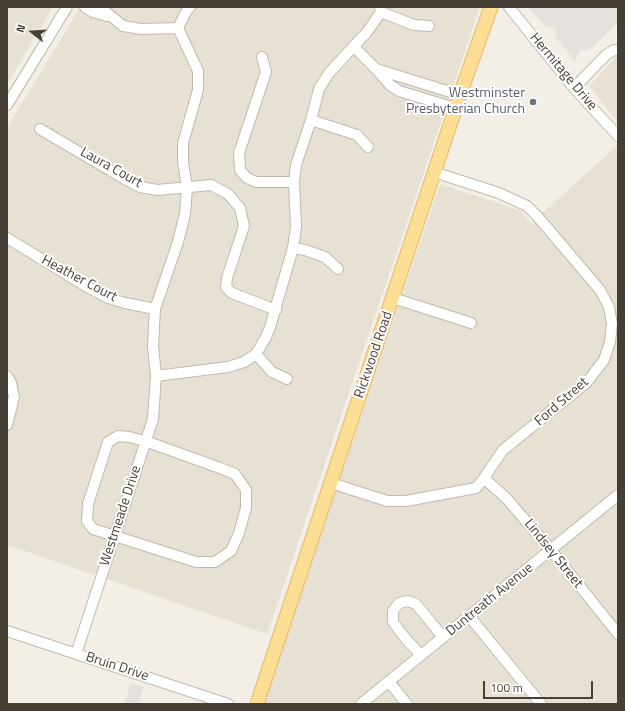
<!DOCTYPE html>
<style>
body{margin:0}
#map{position:relative;width:625px;height:711px;overflow:hidden;background:#f3efe6;font-family:"Titillium Web",sans-serif}
canvas{display:block}
.frame{position:absolute;inset:0;border:8px solid #463f35;pointer-events:none}
.north{position:absolute;left:12px;top:12px;width:40px;height:40px;-webkit-text-stroke:3px #fff;paint-order:stroke;rotate:287deg;font-size:11px;font-weight:700;line-height:16px;text-align:center;color:#463f35}
.north::after{content:'';display:block;margin:auto;width:14px;height:18px;background:#463f35;clip-path:polygon(50% 0,100% 100%,50% 72%,0 100%)}
.scale{position:absolute;left:483px;top:681px;width:110px;height:18px;box-sizing:border-box;border:2px solid #463f35;border-top:0;padding-left:5px;font-size:12px;line-height:14px;white-space:nowrap;color:#463f35;-webkit-text-stroke:3px #fff;paint-order:stroke}
</style>
<div id="map">
<canvas width="625" height="711"></canvas>
<div class="frame"></div>
<div class="north">N</div>
<div class="scale">100 m</div>
</div>
<script>
const c = document.querySelector('canvas').getContext('2d');
c.lineJoin = 'round';
function paint(path, color) { c.fillStyle = color; c.fill(path, 'evenodd'); }
const toPath = rows => new Path2D(rows.map(r => 'M' + r).join(''));
function strokePath(path, color, width, dash) { c.strokeStyle = color; c.lineWidth = width; c.lineCap = dash ? 'butt' : 'round'; c.setLineDash(dash || []); c.stroke(path); }
function drawText(font, color, halo, rows, align = 'center') {
  c.font = font + ' "Titillium Web",sans-serif'; c.lineWidth = 4; c.setLineDash([]); c.textBaseline = 'middle'; c.strokeStyle = halo; c.fillStyle = color; for (const [text, x, y, turn = 0] of rows) {
    c.save(); c.translate(x, y); c.rotate((+turn || 0) * Math.PI / 180); c.textAlign = isNaN(turn) ? turn : align; if (halo) c.strokeText(text, 0, 0); c.fillText(text, 0, 0); c.restore();
  }
}
paint(toPath([
 [7,7,53,7,7,84],
 [80,7,480,7,267,634,7,545,7,128],
 [618,55,618,122,589,86],
 [618,145,618,704,263,704,440,184,519,210,531,223]
]), '#e7e1d4');
paint(toPath([
 [528,7,618,7,618,23,589,50,580,50,575,61,555,37,556,30,544,25],
 [131,683,144,687,138,704,124,704]
]), '#e4e1de');
const minor = toPath([
 [85,7,93,12,107,16],
 [100,7,123,26,141,29,178,28],
 [509,7,574,88,618,136],
 [381,12,414,25,429,26],
 [353,46,376,69,390,85,399,91,455,108],
 [262,57,266,72,239,153,240,170,247,178,256,182,294,182],
 [376,69,460,95],
 [574,88,606,55,614,50,618,50],
 [7,105,67,7],
 [311,120,357,135,368,147],
 [40,129,123,178,140,187,157,190,211,185,228,194,240,208,244,226,227,278,226,287,232,293,276,310],
 [7,238,84,285,108,298,125,303,155,309],
 [293,248,305,250,325,257,338,269],
 [393,298,471,323],
 [256,354,272,372,287,379],
 [7,376,11,383,14,397,7,425],
 [156,376,228,367,244,362,256,354,266,337,270,327,293,248,296,227,294,182,296,165,311,120,319,89,329,73,367,32,381,12,380,7],
 [118,436,129,437,145,441,220,468,235,474,246,490,246,508,239,533,231,551,215,562,196,562,93,529,87,521,88,504,108,442,118,436],
 [484,478,507,499,551,550,618,634],
 [331,483,387,501,406,501,476,488,484,478,503,450,587,382,604,360,610,342,612,324,609,307,600,290,538,217,527,206,499,193,434,172],
 [469,616,541,704],
 [7,631,228,704],
 [76,654,153,419,156,376,153,346,155,309,178,242,185,214,187,188,183,162,183,143,198,90,198,71,178,28,186,12,190,7],
 [421,655,405,638,393,622,393,611,399,603,408,601,416,604,443,637],
 [389,682,407,704],
 [361,704,618,495]
]);
const major = toPath([
 [257,704,460,95,491,7]
]);
strokePath(minor, '#c2b9ac', 12);
strokePath(major, '#e4b963', 15);
strokePath(minor, '#fff', 10);
strokePath(major, '#fedd94', 13);
for (const [x, y, r, color] of [
 [533,102,4,"#6b7280"]
]) { const dot = new Path2D(); dot.arc(x, y, r, 0, 2 * Math.PI); c.fillStyle = color; c.fill(dot); strokePath(dot, '#fff', 1.5); }
drawText('14px', '#463f35', '#fff', [
 ["Hermitage Drive",563,72,50],
 ["Laura Court",111,168,29],
 ["Heather Court",79,279,28],
 ["Rickwood Road",374,355,-71],
 ["Ford Street",562,402,-41],
 ["Westmeade Drive",121,516,-72],
 ["Lindsey Street",553,554,51],
 ["Duntreath Avenue",490,600,-39],
 ["Bruin Drive",117,667,18]
]);
drawText('14px', '#5b616d', '#fff', [
 ["Westminster",525,94],
 ["Presbyterian Church",525,110]
], 'right');
</script>
